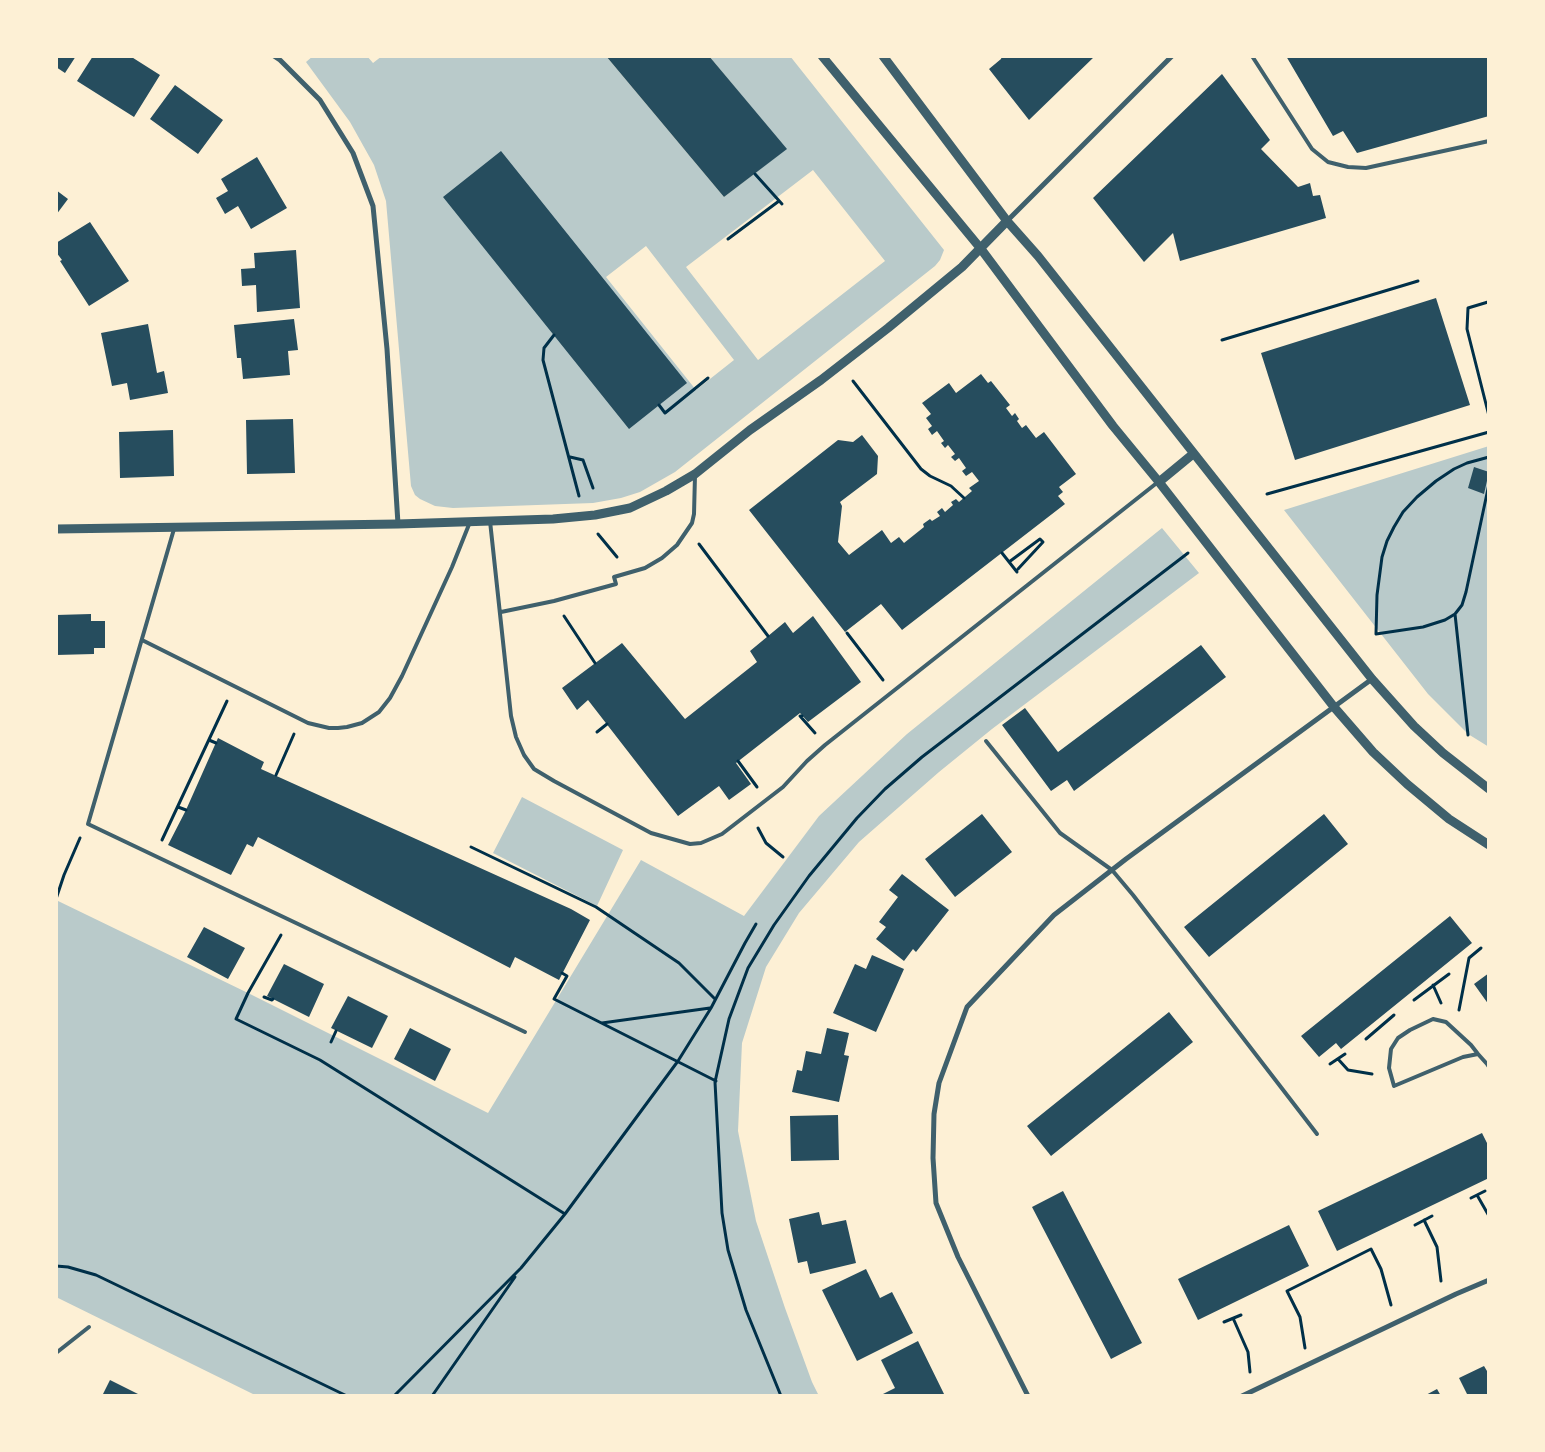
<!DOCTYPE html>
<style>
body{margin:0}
#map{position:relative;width:1545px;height:1452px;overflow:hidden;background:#fdf0d5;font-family:Georgia,serif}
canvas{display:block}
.frame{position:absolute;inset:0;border:58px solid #fdf0d5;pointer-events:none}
</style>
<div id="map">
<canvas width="1545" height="1452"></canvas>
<div class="frame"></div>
</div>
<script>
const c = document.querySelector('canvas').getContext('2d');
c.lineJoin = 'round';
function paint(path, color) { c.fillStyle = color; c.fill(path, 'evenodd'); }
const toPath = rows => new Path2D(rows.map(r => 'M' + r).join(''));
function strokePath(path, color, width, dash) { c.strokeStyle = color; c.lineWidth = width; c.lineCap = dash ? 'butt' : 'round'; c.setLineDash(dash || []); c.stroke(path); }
paint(toPath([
 [313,56,367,56,373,63,382,56,606,56,724,197,786,149,709,56,790,56,944,250,940,260,935,266,675,472,640,492,621,498,593,503,453,508,435,506,420,499,415,495,411,486,386,201,374,165,350,122,306,62],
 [813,170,885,261,758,360,686,267],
 [646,246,734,360,696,390,606,277],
 [1489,446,1489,747,1468,734,1428,694,1284,510],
 [1162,528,1199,573,992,729,939,772,859,842,799,913,766,967,742,1043,738,1131,756,1221,785,1308,812,1382,819,1396,257,1396,56,1297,56,900,248,993,488,1113,641,860,744,916,819,816,907,734],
 [522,797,623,850,597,906,493,853]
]), '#b9caca');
paint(toPath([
 [56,56,76,56,65,73,56,67],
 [93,56,130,56,160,75,134,117,77,81],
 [606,56,709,56,787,149,724,197],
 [1002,56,1095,56,1029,120,989,69,1001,59],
 [1286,56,1489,56,1489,116,1357,153,1343,131,1333,136],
 [1222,74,1270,140,1261,149,1298,187,1310,183,1313,196,1320,195,1326,218,1180,261,1173,233,1144,262,1093,198],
 [175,85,223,120,198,154,150,119],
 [501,151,687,383,629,429,443,197],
 [257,157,287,208,251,229,238,206,225,214,216,198,228,191,221,179],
 [56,190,68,199,56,215],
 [90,222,129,281,89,306,60,261,62,260,56,252,56,243],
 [296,250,300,308,257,312,256,285,242,286,241,269,255,268,254,253],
 [1436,298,1470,405,1295,460,1261,353],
 [294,319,298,350,288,351,290,375,243,379,241,358,237,358,234,325],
 [148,324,157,373,164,371,168,393,130,400,127,383,112,386,101,333],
 [981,374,988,383,991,381,1010,405,1006,408,1012,416,1015,413,1019,419,1017,421,1022,428,1026,425,1036,438,1044,432,1076,474,1059,487,1063,492,1058,496,1065,504,902,630,881,604,845,632,749,510,838,440,853,442,862,435,878,456,877,474,840,502,842,506,838,542,849,555,882,530,891,543,899,537,904,543,924,527,923,524,930,519,932,521,940,516,937,512,942,508,945,512,953,505,951,502,956,499,959,502,972,491,969,488,979,481,972,472,966,476,962,471,966,468,959,458,955,461,951,457,955,454,948,445,945,448,941,443,944,441,937,431,932,435,928,429,932,426,926,418,931,414,922,403,949,383,956,393],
 [293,419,295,473,247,474,246,420],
 [173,430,174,476,120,478,119,432],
 [1474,467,1489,472,1484,494,1468,488],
 [91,614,91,621,105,621,105,648,94,648,94,654,56,655,56,615],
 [813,616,861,682,808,722,800,713,736,763,751,784,729,800,719,786,678,816,588,700,577,710,562,688,622,643,685,719,757,662,750,651,785,622,793,633],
 [1201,645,1226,677,1074,791,1067,780,1051,791,1002,725,1025,708,1058,752],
 [218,738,264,762,261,769,571,909,590,920,559,980,515,957,510,968,258,837,253,847,247,844,231,875,168,845,186,810],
 [982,814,1012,852,955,897,925,859],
 [1324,814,1348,844,1209,957,1184,927],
 [902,874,949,910,916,952,913,949,904,961,876,939,886,927,879,922,898,897,889,890],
 [1450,916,1472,943,1341,1049,1336,1043,1319,1057,1301,1036],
 [204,927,245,948,228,979,187,957],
 [872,955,904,969,876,1032,833,1013,855,964,866,969],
 [284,964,324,984,309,1017,267,996],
 [1489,973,1489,1005,1474,984],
 [348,996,388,1016,372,1048,331,1028],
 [1169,1012,1193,1042,1051,1156,1027,1126],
 [410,1028,451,1049,435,1081,394,1059],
 [827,1028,849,1033,844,1055,849,1056,839,1102,792,1092,797,1070,802,1071,806,1051,821,1054],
 [838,1115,839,1160,791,1161,790,1116],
 [1482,1133,1489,1147,1489,1178,1337,1251,1318,1211],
 [1063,1191,1142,1343,1111,1359,1032,1207],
 [819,1212,822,1225,846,1220,856,1263,810,1274,807,1261,798,1263,789,1219],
 [1289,1225,1309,1266,1198,1320,1178,1279],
 [866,1269,880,1298,892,1292,913,1333,857,1361,822,1290],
 [918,1341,945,1396,879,1396,895,1388,881,1360],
 [1484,1366,1487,1371,1489,1370,1489,1396,1468,1396,1459,1378],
 [110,1380,142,1396,102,1396],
 [1437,1389,1441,1396,1424,1396]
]), '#264d5e');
strokePath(toPath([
 [755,174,782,204],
 [728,239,779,201],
 [1488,302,1468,308,1467,329,1489,416],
 [554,335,544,348,543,360,579,496],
 [1222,340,1418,281],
 [853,381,921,469,930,476,951,486,964,498],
 [659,405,665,413,708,378],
 [570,457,583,460,593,488],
 [1267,494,1489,432],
 [598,534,617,557],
 [699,544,768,636],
 [1002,553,1017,572],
 [1009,562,1040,539,1043,542,1018,569],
 [1455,614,1445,620,1423,627,1376,634,1377,595,1382,557,1387,541,1394,527,1403,512,1417,497,1436,481,1454,469,1467,463,1489,457],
 [564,616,595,663],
 [847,633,883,680],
 [802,716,800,716,815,733],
 [597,732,607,724],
 [1468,735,1455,614,1462,605,1466,592,1489,484],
 [209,740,216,743],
 [738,761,757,787],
 [276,775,294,734],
 [178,807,186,810],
 [758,828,766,843,783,857],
 [162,840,227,701],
 [471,847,596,907,679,963,715,999],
 [56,899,64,875,80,838],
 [281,935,248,993,236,1019,320,1060,565,1214],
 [562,973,567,976,554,999,716,1081],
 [1433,985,1441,1003],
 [264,997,272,1000,273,999],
 [1414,1000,1449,974],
 [1459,1010,1469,958,1481,948],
 [602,1023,710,1008],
 [1366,1039,1394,1015],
 [331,1042,336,1031],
 [1338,1059,1348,1070,1372,1074],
 [1330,1064,1345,1054],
 [1477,1195,1489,1216],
 [1471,1198,1485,1191],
 [1424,1220,1437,1247,1441,1281],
 [1415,1225,1432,1216],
 [56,1266,68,1267,96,1275,347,1396],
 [1233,1318,1248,1352,1250,1372],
 [1224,1322,1241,1315],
 [1305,1348,1300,1317,1287,1291,1371,1249,1381,1269,1391,1305],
 [394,1396,521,1268,565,1214,678,1061,711,1008,745,943,756,924],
 [432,1396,515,1277],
 [781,1396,746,1310,728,1250,722,1213,715,1082,729,1019,748,968,774,925,809,876,857,818,885,789,922,757,1188,553]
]), '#003049', 3);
strokePath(toPath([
 [1252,56,1312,149,1328,162,1348,167,1366,168,1489,141],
 [490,521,511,716,516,737,524,755,534,769,554,781,651,833,690,844,701,843,722,834,783,787,807,761,825,745,1158,482],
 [174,529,88,824,525,1032],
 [501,612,554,601,616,584,614,577,645,568,662,558,677,545,692,523,694,514,695,475],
 [142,640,308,723,329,728,338,728,347,727,362,723,379,712,390,698,402,676,452,567,470,522],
 [986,741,1060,833,1112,870,1133,895,1317,1134],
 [1478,1054,1463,1057,1394,1086,1389,1068,1391,1049,1398,1038,1410,1030,1433,1019,1446,1022,1471,1045,1478,1054,1487,1064,1489,1067],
 [56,1353,89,1327]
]), '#3f606c', 4);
strokePath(toPath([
 [274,56,280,60,320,100,353,153,373,206,387,349,398,524],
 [1007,221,1172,56],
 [1028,1396,958,1257,936,1203,933,1158,934,1114,939,1083,967,1007,1054,915,1126,859,1372,679],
 [1242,1396,1456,1294,1489,1280]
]), '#3f606c', 5);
strokePath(toPath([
 [822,56,981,249,1113,426,1159,482,1334,707,1373,752,1407,784,1449,819,1489,845],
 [883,56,1007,221,1038,256,1372,679,1414,726,1443,753,1489,789],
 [1159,482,1193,454],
 [56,529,398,524,553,519,595,515,630,508,666,491,695,474,750,430,821,380,888,328,962,267,1007,221]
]), '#3f606c', 9);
</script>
